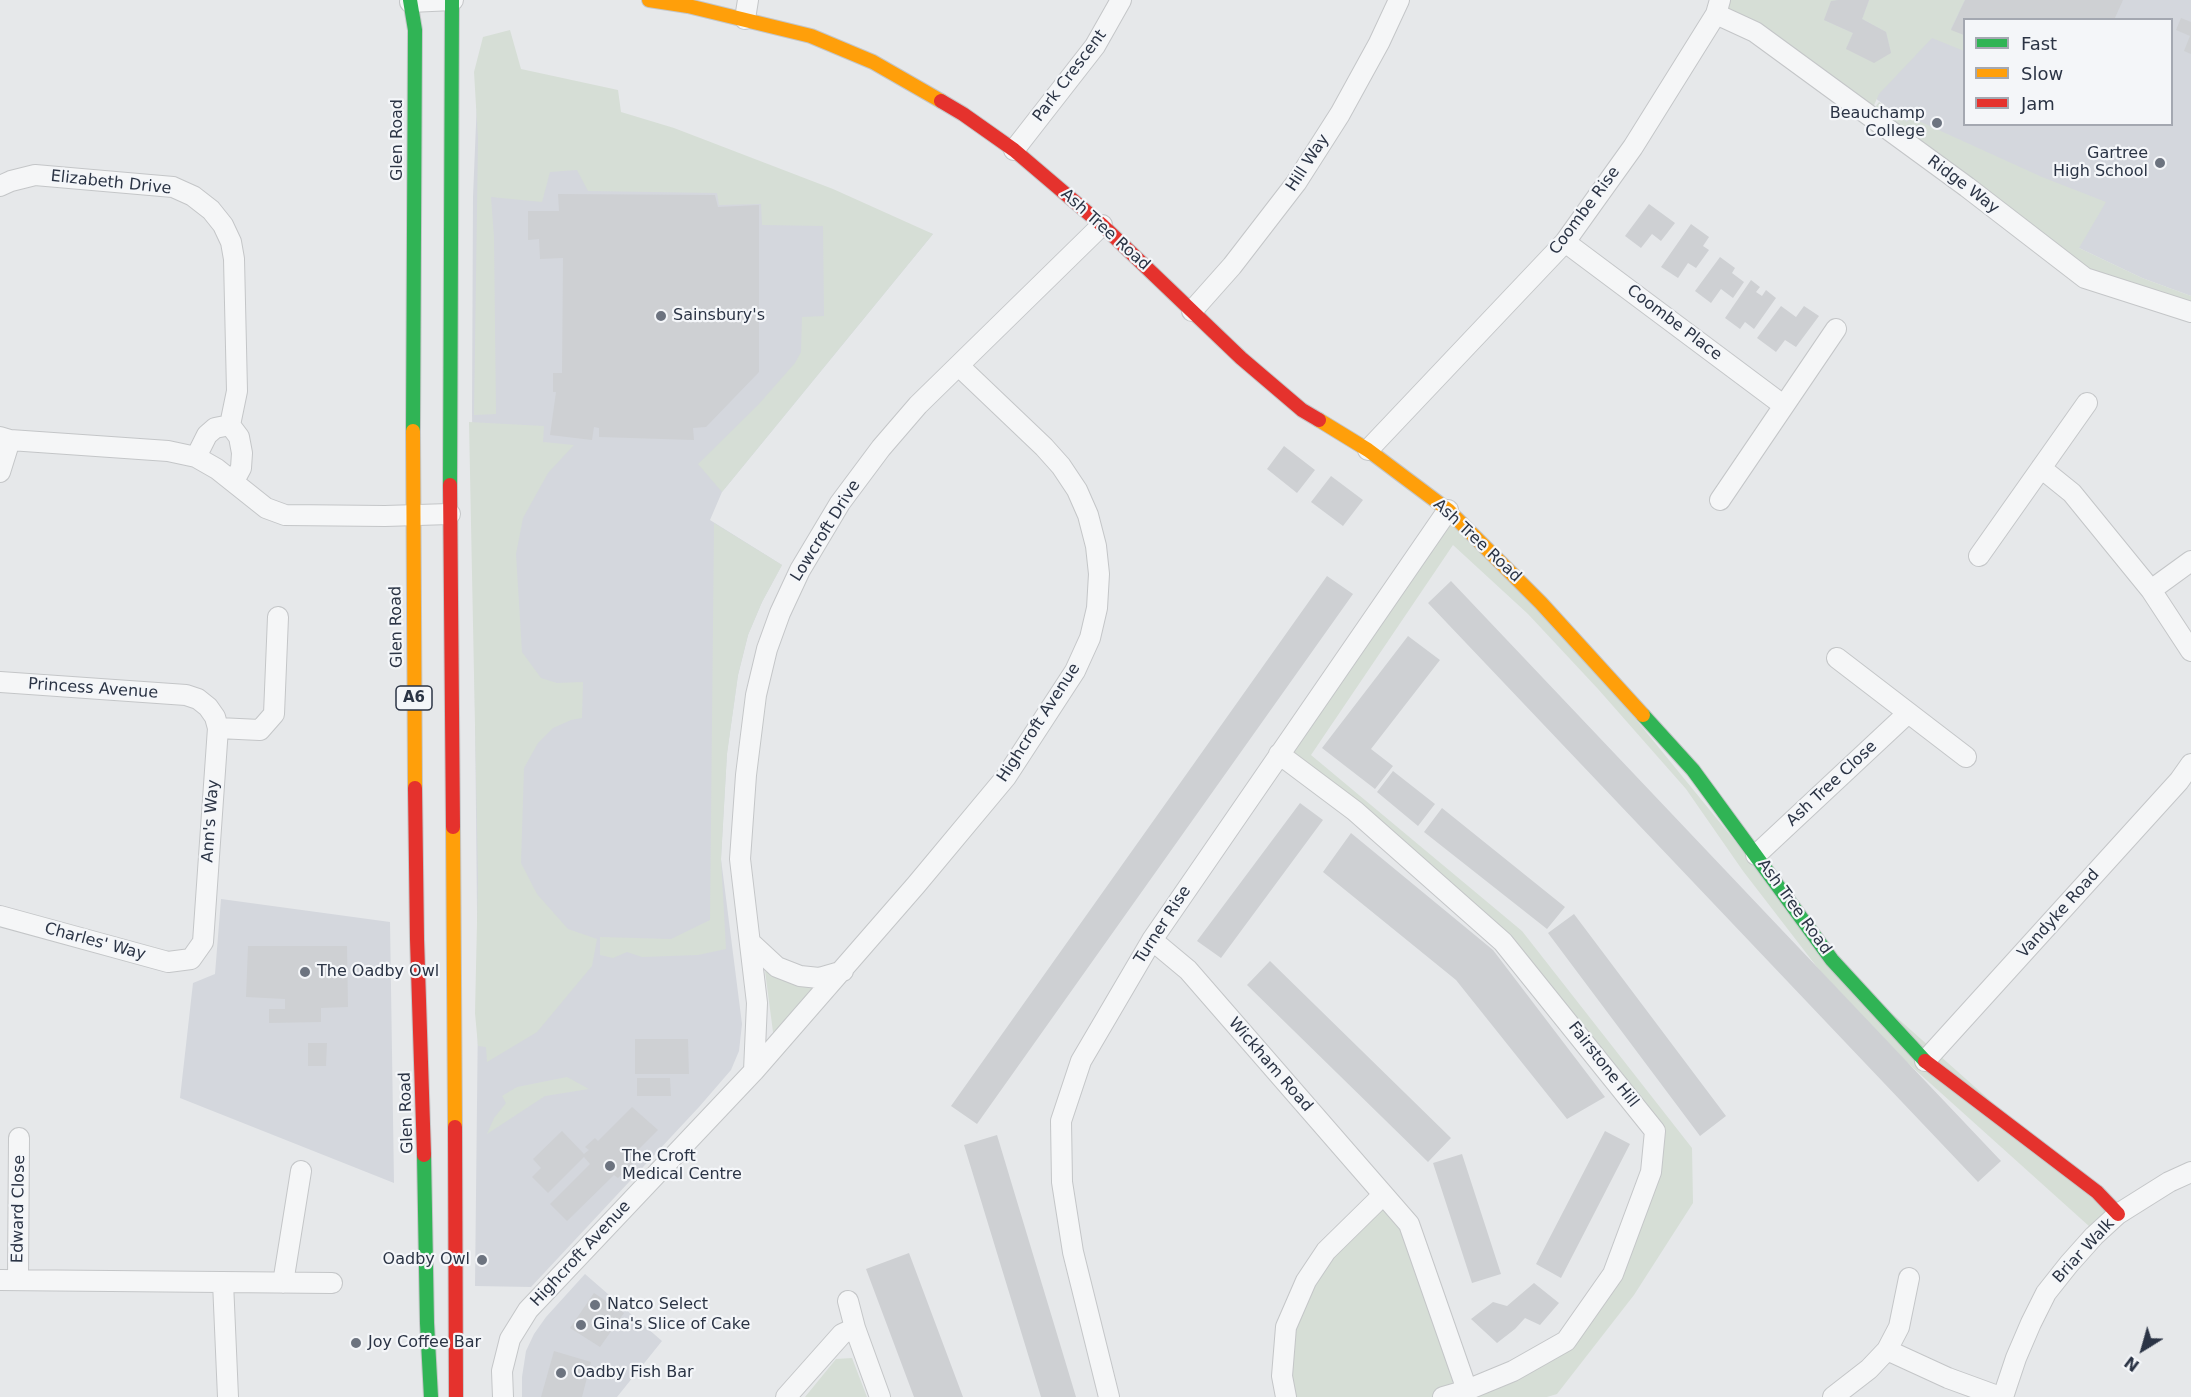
<!DOCTYPE html>
<style>
body{margin:0}
#map{position:relative;width:2191px;height:1397px;overflow:hidden;background:#e6e8ea;font-family:"DejaVu Sans",sans-serif}
canvas{display:block}
.legend{position:absolute;left:1963px;top:18px;width:210px;height:108px;box-sizing:border-box;background:#f4f6f9;border:2px solid #a4a8b1;margin:0;padding:8px 10px;list-style:none;font-size:18px;color:#2b3445}
.legend li{display:flex;align-items:center;gap:12px;height:30px}
.legend b{width:30px;border:2px solid #a4a8b1}
.north{position:absolute;left:2113px;top:1319px;width:60px;height:60px;-webkit-text-stroke:4px #f4f6f9;paint-order:stroke;rotate:217deg;font-size:16px;font-weight:700;line-height:24px;text-align:center;color:#2b3445}
.north::after{content:'';display:block;margin:auto;width:21px;height:27px;background:#2b3445;clip-path:polygon(50% 0,100% 100%,50% 72%,0 100%)}
</style>
<div id="map">
<canvas width="2191" height="1397"></canvas>
<ul class="legend">
<li><b style="height:8px;background:#30b455"></b>Fast</li>
<li><b style="height:8px;background:#ff9f0a"></b>Slow</li>
<li><b style="height:8px;background:#e5322d"></b>Jam</li>
</ul>
<div class="north">N</div>
</div>
<script>
const c = document.querySelector('canvas').getContext('2d');
c.lineJoin = 'round';
function paint(path, color) { c.fillStyle = color; c.fill(path, 'evenodd'); }
const toPath = rows => new Path2D(rows.map(r => 'M' + r).join(''));
function strokePath(path, color, width, dash) { c.strokeStyle = color; c.lineWidth = width; c.lineCap = dash ? 'butt' : 'round'; c.setLineDash(dash || []); c.stroke(path); }
function drawText(font, color, halo, rows, align = 'center') {
  c.font = font + ' "DejaVu Sans",sans-serif'; c.lineWidth = 4.5; c.setLineDash([]); c.textBaseline = 'middle'; c.strokeStyle = halo; c.fillStyle = color; for (const [text, x, y, turn = 0] of rows) {
    c.save(); c.translate(x, y); c.rotate((+turn || 0) * Math.PI / 180); c.textAlign = isNaN(turn) ? turn : align; if (halo) c.strokeText(text, 0, 0); c.fillText(text, 0, 0); c.restore();
  }
}
paint(toPath([
 [1747,0,2191,0,2191,296,2142,278,2079,248,1907,122,1747,2],
 [1964,20,2172,20,2172,124,1964,124],
 [478,76,933,234,722,492,710,520,782,565,762,602,748,635,738,675,727,753,721,859,742,1024,739,1051,731,1070,699,1107,531,1287,475,1286,478,1012,472,411,473,197],
 [221,899,390,922,394,1183,180,1098,193,983,215,974],
 [585,1274,662,1341,617,1397,522,1397,522,1377,526,1351,534,1334,546,1317]
]), '#d4d7dd');
paint(toPath([
 [1720,0,1838,0,1831,2,1824,20,1853,33,1846,49,1891,53,1886,32,1862,19,1869,0,1965,0,1951,29,1964,35,1964,51,1932,38,1879,94,1871,112,1879,102,1907,122,1910,117,2042,177,2106,202,2079,248,2142,278,2191,296,2191,311,2085,278,1716,14],
 [510,30,521,69,618,90,621,112,674,128,833,189,933,234,722,492,698,464,758,405,795,363,801,352,802,317,824,316,823,226,762,225,761,204,719,205,717,193,588,191,577,170,550,172,542,202,491,197,494,237,496,414,474,415,478,139,474,72,483,37],
 [469,422,544,426,543,442,574,445,548,473,523,518,516,554,522,652,541,678,557,683,583,682,582,718,571,720,553,728,538,743,524,768,521,863,537,894,568,929,597,939,592,966,537,1032,487,1062,486,1047,478,1046,475,1013,478,877],
 [1448,510,1541,603,1832,960,2118,1214,2090,1227,1901,1057,1820,971,1743,871,1686,789,1598,689,1528,614,1453,545,1311,755,1522,931,1692,1148,1693,1203,1634,1295,1557,1394,1547,1397,1286,1397,1282,1376,1306,1281,1382,1196,1409,1224,1467,1390,1566,1341,1613,1274,1655,1131,1503,942,1279,754],
 [714,523,782,565,762,602,748,635,738,675,727,754,721,859,726,949,698,955,642,957,627,952,613,958,600,955,600,937,671,939,710,920],
 [765,971,791,982,818,987,776,1035,773,1032],
 [567,1077,589,1089,545,1096,487,1134,494,1118,506,1103,502,1096,517,1087],
 [852,1358,867,1397,805,1397,836,1359]
]), '#d6ded6');
paint(toPath([
 [1838,0,1869,0,1862,19,1886,32,1891,53,1874,63,1846,49,1853,33,1824,20,1831,1],
 [1965,0,2123,0,2114,20,1964,20,1964,35,1951,30],
 [2181,18,2191,22,2191,54,2184,51,2190,36,2176,30],
 [558,194,715,195,718,207,759,205,759,372,706,427,693,428,694,440,599,437,599,428,594,427,592,440,550,435,556,392,553,392,553,373,562,373,563,258,540,259,539,239,528,240,528,211,559,211],
 [1649,204,1675,223,1661,241,1652,234,1641,248,1625,236],
 [1691,224,1709,237,1703,246,1709,250,1696,268,1688,263,1678,278,1661,267],
 [1720,257,1735,268,1732,273,1744,282,1733,298,1721,289,1711,303,1695,291],
 [1751,280,1760,287,1756,292,1762,296,1766,290,1776,298,1754,329,1745,322,1740,329,1725,318],
 [1781,306,1796,317,1804,306,1819,316,1796,347,1785,340,1776,352,1757,338],
 [1284,446,1315,470,1297,493,1267,469],
 [1331,476,1363,500,1343,526,1311,502],
 [1327,576,1353,594,977,1124,951,1106],
 [1451,581,2001,1161,1978,1182,1428,603],
 [1408,636,1440,660,1371,749,1393,766,1375,789,1322,748],
 [1393,771,1435,804,1418,826,1377,792],
 [1300,803,1323,820,1221,958,1197,941],
 [1442,808,1565,907,1547,929,1424,832],
 [1351,833,1493,950,1605,1097,1567,1119,1456,980,1323,872],
 [1574,914,1726,1116,1700,1136,1548,933],
 [248,946,347,946,348,1007,321,1008,321,1022,269,1023,269,1009,285,1009,285,999,246,997],
 [1270,961,1451,1138,1428,1162,1247,985],
 [635,1039,688,1039,689,1074,635,1074],
 [308,1043,327,1043,326,1066,308,1066],
 [637,1078,670,1078,671,1096,637,1096],
 [632,1107,658,1130,630,1158,634,1162,618,1178,614,1175,567,1221,550,1204,590,1164,584,1157,548,1193,532,1177,541,1168,533,1159,562,1131,584,1154,589,1150,585,1147,595,1138,598,1141],
 [1605,1131,1630,1144,1561,1278,1536,1264],
 [997,1135,1076,1397,1041,1397,964,1145],
 [1462,1154,1501,1274,1472,1283,1433,1163],
 [909,1253,963,1397,914,1397,866,1269],
 [1534,1283,1559,1303,1540,1325,1525,1318,1515,1329,1497,1343,1471,1319,1493,1302,1507,1306],
 [594,1293,624,1313,600,1347,570,1328],
 [554,1351,591,1362,582,1397,541,1397]
]), '#ced0d3');
const street = toPath([
 [410,2,453,0],
 [1716,14,1755,32,1967,187,2085,278,2191,312],
 [745,19,748,0],
 [1014,150,1095,46,1121,0],
 [0,186,11,181,35,175,173,187,193,196,211,210,223,225,231,242,234,259,237,391,230,425,239,437,242,453,241,468,234,481],
 [1565,242,1783,405],
 [1192,311,1232,266,1296,183,1340,114,1379,43,1399,0],
 [0,437,10,440,168,451,196,457,217,469,266,508,285,515,385,516,450,514],
 [1368,450,1565,242,1633,147,1716,14,1720,0],
 [196,457,207,435,215,428,230,425],
 [2041,468,2072,493,2151,590,2191,651],
 [0,472,10,440],
 [1720,500,1836,329],
 [1979,556,2087,403],
 [2151,590,2191,561],
 [1837,658,1966,757],
 [0,682,186,695,198,699,208,707,215,717,218,728,203,942,191,959,168,962,0,916],
 [218,728,260,730,274,714,278,617],
 [1279,754,1355,811,1503,942,1655,1131,1651,1172,1613,1274,1566,1341,1513,1371,1467,1390,1443,1397],
 [1756,855,1908,713],
 [1152,940,1188,970,1409,1224,1467,1390],
 [750,942,777,967,800,976,819,978,843,971],
 [1925,1061,2179,781,2191,764],
 [754,1071,757,1003,740,859,746,775,756,695,767,649,780,613,800,570,840,503,881,448,918,405,1102,225],
 [1909,1278,1899,1327,1887,1350,1948,1378,2000,1397],
 [18,1279,19,1138],
 [0,1280,332,1283],
 [223,1282,228,1397],
 [283,1283,301,1171],
 [848,1301,855,1328,880,1397],
 [503,1397,502,1371,510,1339,528,1310,754,1071,916,885,1006,777,1075,671,1090,638,1097,608,1099,574,1096,546,1088,515,1077,490,1061,466,1044,447,959,366],
 [786,1397,842,1334,855,1328],
 [1109,1397,1073,1252,1062,1182,1061,1121,1081,1061,1152,940,1448,510],
 [1286,1397,1282,1376,1286,1327,1306,1281,1326,1251,1382,1196],
 [1833,1397,1869,1369,1887,1350],
 [2003,1397,2016,1358,2031,1323,2046,1293,2069,1264,2094,1236,2118,1214,2169,1182,2191,1172]
]);
const fast = toPath([
 [410,0,415,30,413,431],
 [450,485,452,0],
 [1643,715,1693,770,1832,960,1925,1061],
 [424,1155,427,1323,431,1397]
]);
const slow = toPath([
 [649,0,688,6,811,36,873,62,941,101],
 [1319,420,1368,450,1448,510,1541,603,1643,715],
 [413,431,415,788],
 [453,827,455,1127]
]);
const jam = toPath([
 [941,101,963,114,1014,150,1102,225,1241,358,1302,410,1319,420],
 [450,485,453,827],
 [415,788,417,939,424,1155],
 [1925,1061,2097,1192,2118,1214],
 [455,1127,456,1397]
]);
strokePath(street, '#c4c6c8', 22);
strokePath(fast, '#c4c6c8', 16);
strokePath(slow, '#c4c6c8', 16);
strokePath(jam, '#c4c6c8', 16);
strokePath(street, '#f5f6f7', 20);
strokePath(fast, '#30b455', 14);
strokePath(slow, '#ff9f0a', 14);
strokePath(jam, '#e5322d', 14);
for (const [x, y, r, color] of [
 [1937,123,6,"#6c737f"],
 [2160,163,6,"#6c737f"],
 [661,316,6,"#6c737f"],
 [305,972,6,"#6c737f"],
 [610,1166,6,"#6c737f"],
 [482,1260,6,"#6c737f"],
 [595,1305,6,"#6c737f"],
 [581,1325,6,"#6c737f"],
 [356,1343,6,"#6c737f"],
 [561,1373,6,"#6c737f"]
]) { const dot = new Path2D(); dot.arc(x, y, r, 0, 2 * Math.PI); c.fillStyle = color; c.fill(dot); strokePath(dot, '#f4f6f9', 2); }
for (const [x, y, w] of [
 [414,698,36]
]) { const box = new Path2D(); box.roundRect(x - w / 2, y - 12, w, 24, 4.5); c.fillStyle = '#f4f6f9'; c.fill(box); strokePath(box, '#2b3445', 1.5); }
drawText('bold 15px', '#2b3445', null, [
 ["A6",414,698]
]);
drawText('16px', '#2b3445', '#f4f6f9', [
 ["Park Crescent",1070,76,-53],
 ["Glen Road",398,140,-90],
 ["Hill Way",1308,163,-57],
 ["Elizabeth Drive",111,183,6],
 ["Ridge Way",1963,185,37],
 ["Coombe Rise",1585,211,-53],
 ["Ash Tree Road",1105,230,42],
 ["Coombe Place",1674,323,37],
 ["Lowcroft Drive",826,531,-58],
 ["Ash Tree Road",1477,541,43],
 ["Glen Road",397,627,-91],
 ["Princess Avenue",93,689,4],
 ["Highcroft Avenue",1039,723,-57],
 ["Ash Tree Close",1832,784,-43],
 ["Ann's Way",211,821,-86],
 ["Ash Tree Road",1794,907,54],
 ["Vandyke Road",2059,914,-48],
 ["Turner Rise",1163,925,-57],
 ["Charles' Way",95,942,15],
 ["Wickham Road",1270,1065,49],
 ["Fairstone Hill",1603,1065,52],
 ["Glen Road",407,1113,-92],
 ["Edward Close",19,1209,-89],
 ["Briar Walk",2084,1251,-47],
 ["Highcroft Avenue",581,1254,-47]
]);
drawText('16px', '#2b3445', '#f4f6f9', [
 ["Beauchamp",1925,114,"right"],
 ["College",1925,132,"right"],
 ["Gartree",2148,154,"right"],
 ["High School",2148,172,"right"],
 ["Sainsbury's",673,316],
 ["The Oadby Owl",317,972],
 ["The Croft",622,1157],
 ["Medical Centre",622,1175],
 ["Oadby Owl",470,1260,"right"],
 ["Natco Select",607,1305],
 ["Gina's Slice of Cake",593,1325],
 ["Joy Coffee Bar",368,1343],
 ["Oadby Fish Bar",573,1373]
], 'left');
</script>
